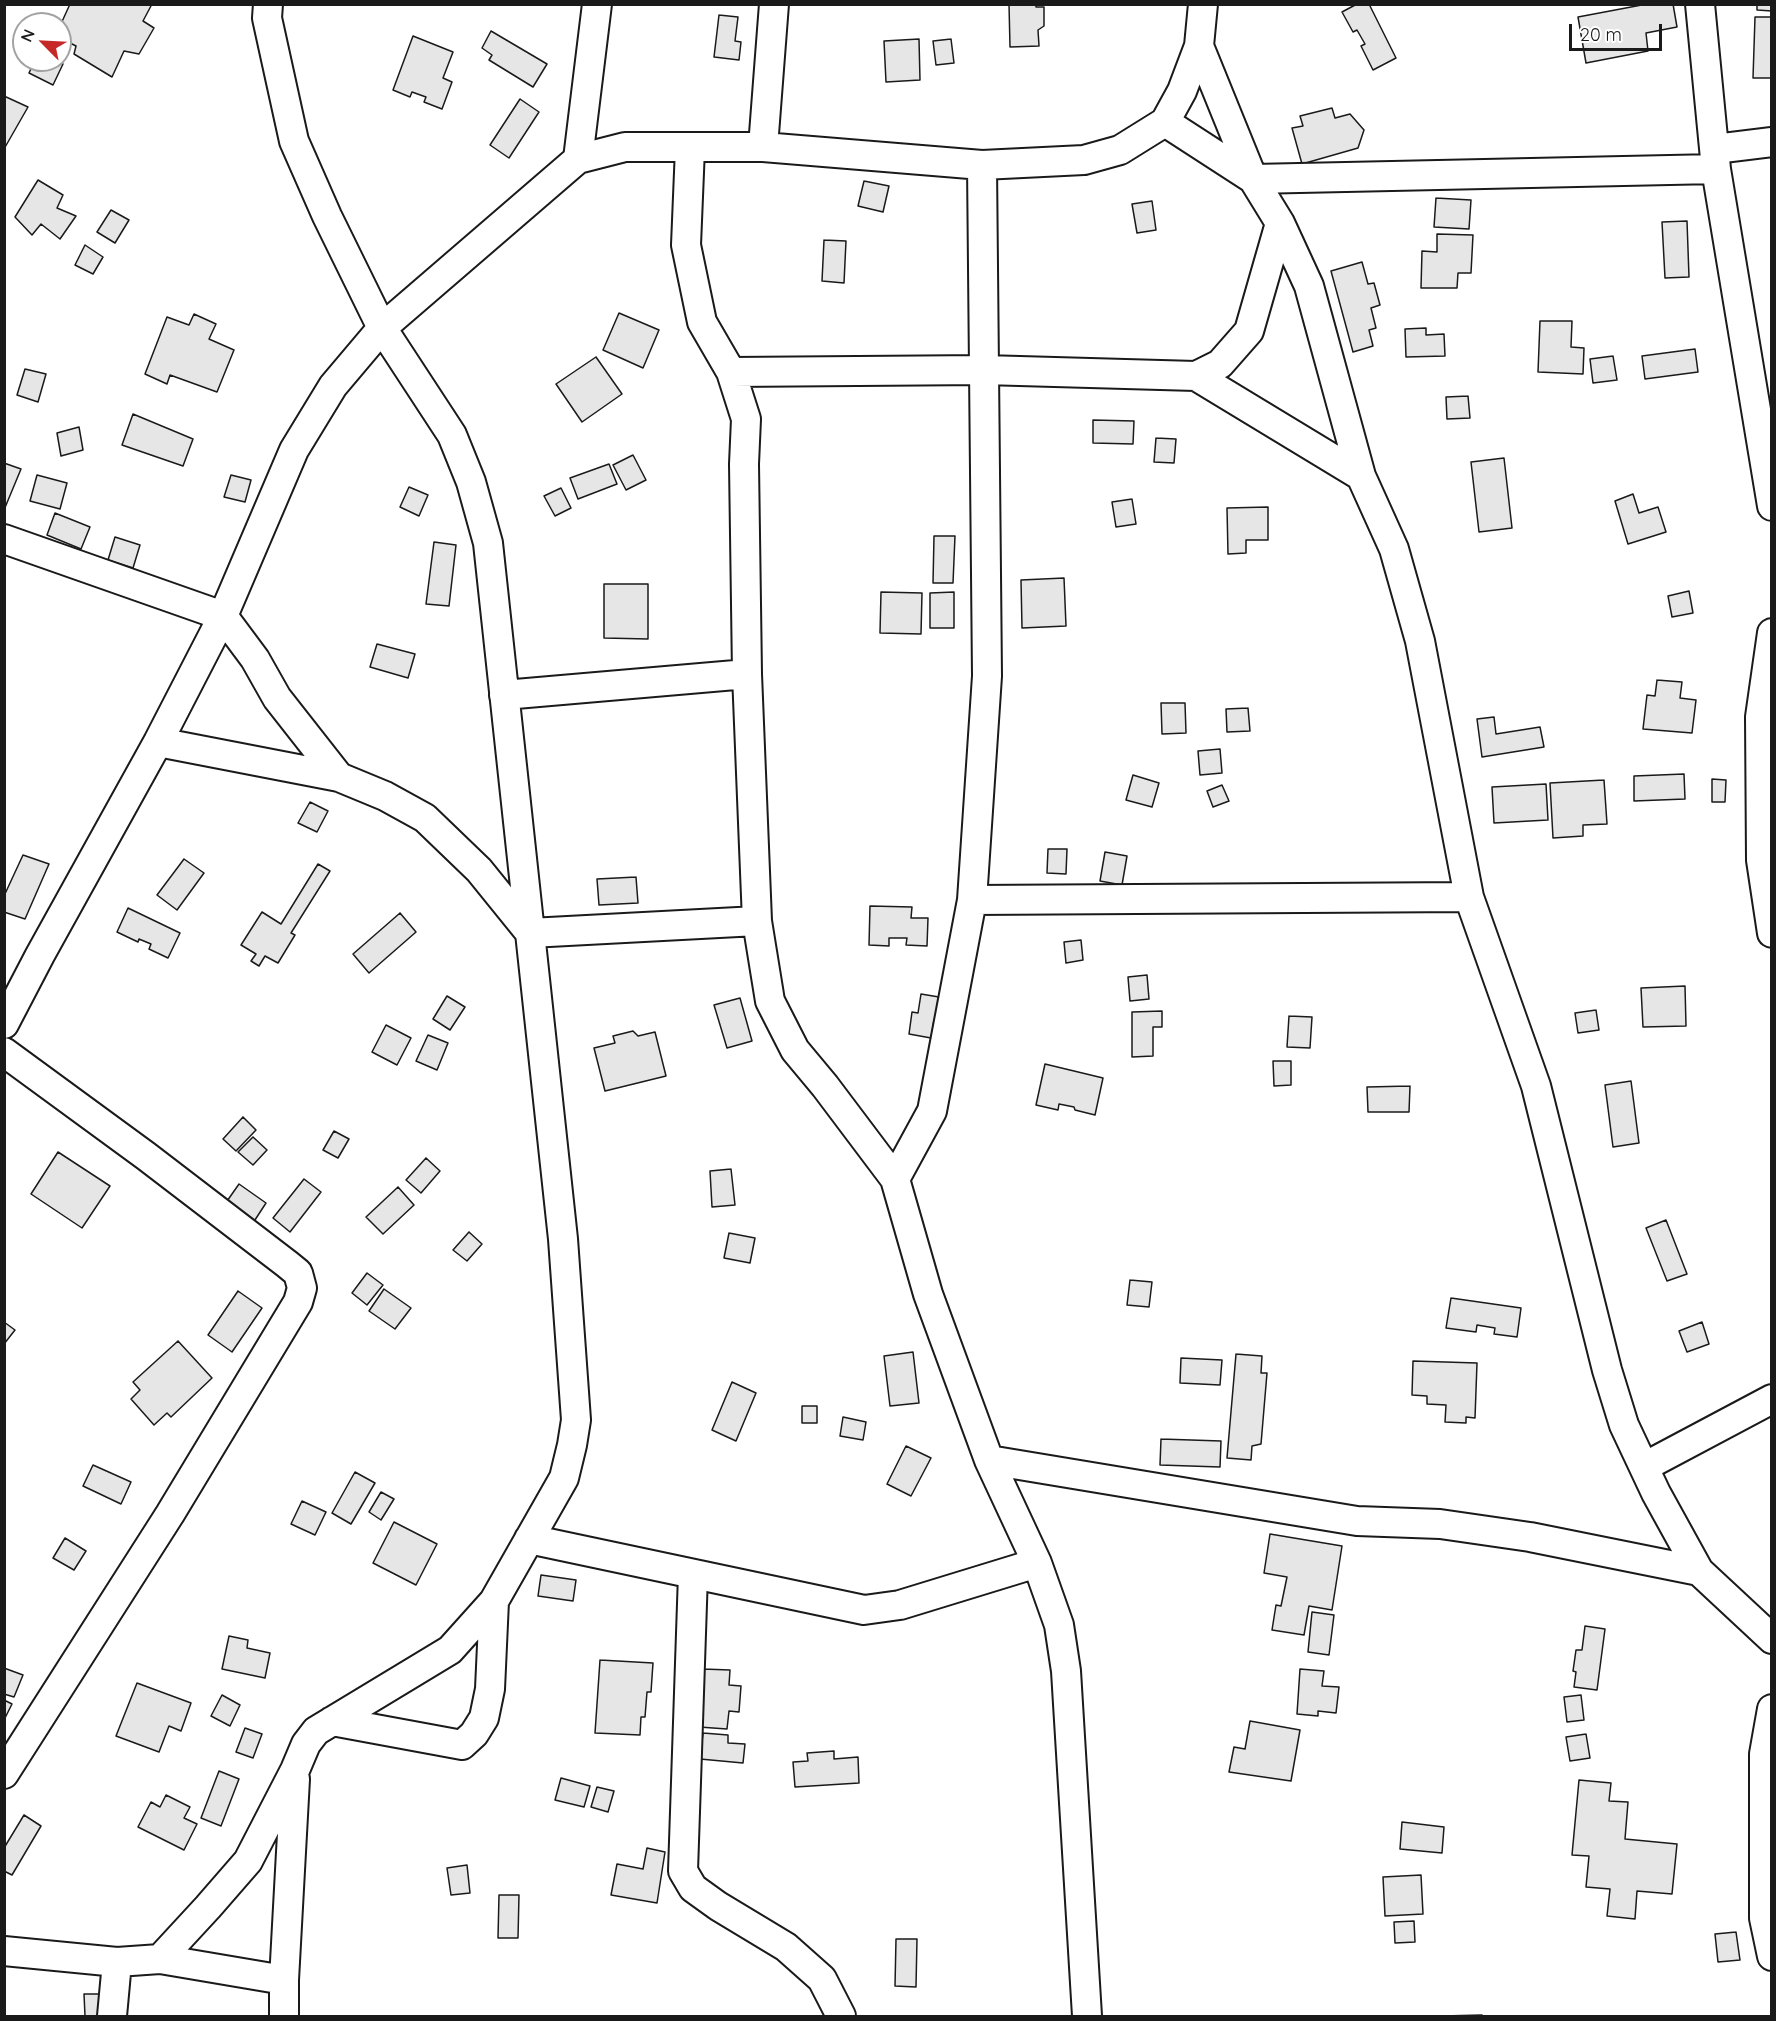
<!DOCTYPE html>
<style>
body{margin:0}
#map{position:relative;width:1776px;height:2021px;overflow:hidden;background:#fff;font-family:Quicksand,sans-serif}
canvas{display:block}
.frame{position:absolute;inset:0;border:6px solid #1a1a1a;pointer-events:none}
.north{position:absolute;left:12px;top:12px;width:60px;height:60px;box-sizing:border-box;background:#fff;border:2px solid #a3a3a3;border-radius:50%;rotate:294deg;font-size:16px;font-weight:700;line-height:24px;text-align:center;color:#1a1a1a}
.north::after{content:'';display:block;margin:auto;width:21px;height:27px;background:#c62828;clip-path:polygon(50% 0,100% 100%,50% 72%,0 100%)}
.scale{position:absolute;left:1569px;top:24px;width:93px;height:27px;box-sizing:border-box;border:3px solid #1a1a1a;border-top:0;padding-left:8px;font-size:18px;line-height:21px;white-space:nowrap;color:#1a1a1a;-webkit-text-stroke:4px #fff;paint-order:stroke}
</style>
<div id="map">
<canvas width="1776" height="2021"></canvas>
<div class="frame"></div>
<div class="north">N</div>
<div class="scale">20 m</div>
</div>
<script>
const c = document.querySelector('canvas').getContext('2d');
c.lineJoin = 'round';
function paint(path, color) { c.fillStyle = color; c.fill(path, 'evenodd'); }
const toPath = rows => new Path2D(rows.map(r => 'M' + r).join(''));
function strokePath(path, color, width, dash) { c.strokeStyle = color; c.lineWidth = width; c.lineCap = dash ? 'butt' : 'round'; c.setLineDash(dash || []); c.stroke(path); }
const building = toPath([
 [70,4,152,4,143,21,154,28,139,54,124,51,112,77,74,54,76,46,60,38,60,26,70,4],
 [1009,4,1036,4,1036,7,1044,7,1044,26,1038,30,1039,46,1010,47,1009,4],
 [1357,4,1369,4,1396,58,1373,70,1361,46,1365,44,1357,30,1353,32,1342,12,1357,4],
 [1647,4,1673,4,1677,27,1646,33,1648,51,1586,63,1578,17,1647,4],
 [1757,4,1772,4,1772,11,1757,10,1757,4],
 [719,15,738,17,735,41,741,42,739,60,714,57,719,15],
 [1755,17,1772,17,1772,78,1753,78,1755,17],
 [491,31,547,64,533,87,489,60,492,55,482,48,491,31],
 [413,36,453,52,443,78,452,82,442,109,424,102,426,97,412,92,410,97,393,90,413,36],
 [919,39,920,80,886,82,884,41,919,39],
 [951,39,954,63,936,65,933,41,951,39],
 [35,60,55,60,63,64,53,85,29,73,35,60],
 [4,96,28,107,4,149,4,96],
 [520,99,539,112,509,158,490,145,520,99],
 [1332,108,1335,118,1350,114,1364,130,1358,148,1302,164,1292,128,1303,126,1300,116,1332,108],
 [38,180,63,195,57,208,76,216,60,239,41,224,32,235,15,217,38,180],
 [864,181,889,186,883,212,858,206,864,181],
 [1436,198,1471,200,1469,229,1434,227,1436,198],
 [1152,201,1156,230,1137,233,1132,204,1152,201],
 [111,210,129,220,115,243,97,232,111,210],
 [1687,221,1689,277,1665,278,1662,222,1687,221],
 [1437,234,1473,235,1471,273,1458,273,1457,288,1421,288,1422,251,1437,252,1437,234],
 [824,240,846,241,844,283,822,281,824,240],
 [85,245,103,257,93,274,75,265,85,245],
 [1362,262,1368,284,1374,283,1380,305,1371,308,1376,328,1369,330,1373,346,1353,352,1331,271,1362,262],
 [619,313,659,330,643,368,603,350,619,313],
 [194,314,216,324,209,339,234,350,217,392,170,375,167,384,145,374,167,317,189,325,194,314],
 [1540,321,1572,321,1571,347,1584,348,1583,374,1538,372,1540,321],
 [1426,328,1426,335,1444,334,1445,356,1406,357,1405,329,1426,328],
 [1695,349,1698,372,1645,379,1642,356,1695,349],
 [1613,356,1617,380,1593,383,1590,359,1613,356],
 [596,357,622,394,582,422,556,384,596,357],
 [25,369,46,374,38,402,17,395,25,369],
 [1468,396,1470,418,1447,419,1446,397,1468,396],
 [133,414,193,439,183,466,122,445,133,414],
 [1093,420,1134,421,1133,444,1093,443,1093,420],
 [79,427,83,450,61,456,57,433,79,427],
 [1156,438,1176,439,1174,463,1154,462,1156,438],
 [633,455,646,480,626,490,613,465,633,455],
 [1504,458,1512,528,1479,532,1471,462,1504,458],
 [4,463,21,469,4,510,4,463],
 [609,464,617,484,578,499,570,478,609,464],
 [37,475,67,483,60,509,30,501,37,475],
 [231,475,251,480,245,502,224,497,231,475],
 [409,487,428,495,419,516,400,507,409,487],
 [561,488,571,508,555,516,544,496,561,488],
 [1633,494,1639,513,1658,507,1666,532,1628,544,1615,501,1633,494],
 [1132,499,1136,524,1116,527,1112,502,1132,499],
 [1268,507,1268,540,1246,540,1246,553,1228,554,1227,508,1268,507],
 [55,513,90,527,81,549,47,535,55,513],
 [934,536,955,536,953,583,933,583,934,536],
 [115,537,140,545,133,568,108,560,115,537],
 [434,542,456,545,449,606,426,604,434,542],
 [1064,578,1066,626,1022,628,1021,580,1064,578],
 [604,584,648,584,648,639,604,638,604,584],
 [1689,591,1693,613,1672,617,1668,596,1689,591],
 [881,592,922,593,921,634,880,633,881,592],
 [954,592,954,628,930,628,930,593,954,592],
 [377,644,415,654,408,678,370,667,377,644],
 [1657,680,1682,682,1680,698,1696,700,1692,733,1643,729,1647,695,1655,696,1657,680],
 [1161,703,1185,703,1186,733,1162,734,1161,703],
 [1248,708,1250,731,1227,732,1226,709,1248,708],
 [1494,717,1496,734,1540,727,1544,747,1482,757,1477,719,1494,717],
 [1220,749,1222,773,1200,775,1198,751,1220,749],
 [1684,774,1685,799,1634,801,1634,776,1684,774],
 [1133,775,1159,783,1152,807,1126,800,1133,775],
 [1712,779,1726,780,1725,802,1712,802,1712,779],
 [1604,780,1607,824,1583,825,1583,836,1553,838,1550,783,1604,780],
 [1546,784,1548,820,1494,823,1492,787,1546,784],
 [1222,785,1229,801,1213,807,1207,791,1222,785],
 [310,802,328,811,317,832,298,823,310,802],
 [1048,849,1067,849,1066,874,1047,873,1048,849],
 [1105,852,1127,856,1122,885,1100,881,1105,852],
 [23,855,49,864,25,919,4,912,4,896,23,855],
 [184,859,204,873,177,910,157,895,184,859],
 [318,864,330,871,291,933,295,935,278,963,265,956,259,966,251,961,256,954,241,945,262,912,281,924,318,864],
 [636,877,638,903,599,905,597,879,636,877],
 [870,906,912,907,911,918,928,918,927,946,906,945,907,938,889,938,889,946,869,945,870,906],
 [128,908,180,933,168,958,149,949,151,944,139,939,138,942,117,932,128,908],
 [400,913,416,932,369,973,353,954,400,913],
 [1081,940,1083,960,1066,963,1064,942,1081,940],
 [1147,975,1149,999,1130,1001,1128,977,1147,975],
 [1685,986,1686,1026,1643,1027,1641,988,1685,986],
 [921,994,945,998,942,1020,934,1020,931,1038,909,1034,912,1012,918,1013,921,994],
 [447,996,465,1007,450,1030,433,1019,447,996],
 [740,998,752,1041,727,1048,714,1005,740,998],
 [1596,1010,1599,1030,1578,1033,1575,1013,1596,1010],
 [1162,1011,1162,1027,1153,1027,1153,1056,1132,1057,1132,1012,1162,1011],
 [1289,1016,1312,1017,1310,1048,1287,1047,1289,1016],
 [386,1025,411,1038,397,1065,372,1052,386,1025],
 [633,1031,638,1036,655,1032,666,1076,605,1091,594,1048,615,1043,613,1036,633,1031],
 [428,1035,448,1043,437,1070,416,1061,428,1035],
 [1273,1061,1291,1061,1291,1085,1274,1086,1273,1061],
 [1045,1064,1103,1078,1095,1115,1075,1110,1074,1107,1059,1104,1058,1110,1036,1105,1045,1064],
 [1631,1081,1639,1143,1613,1147,1605,1085,1631,1081],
 [1410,1086,1409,1112,1368,1112,1367,1087,1410,1086],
 [243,1117,256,1130,236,1151,223,1139,243,1117],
 [334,1131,349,1139,338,1158,323,1150,334,1131],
 [253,1137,267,1150,253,1165,238,1152,253,1137],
 [58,1152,110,1186,82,1228,31,1194,58,1152],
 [426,1158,440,1171,421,1193,406,1180,426,1158],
 [731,1169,735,1205,712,1207,710,1171,731,1169],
 [304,1179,321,1192,290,1232,273,1218,304,1179],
 [239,1184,266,1203,253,1223,225,1204,239,1184],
 [398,1187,414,1205,383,1234,366,1217,398,1187],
 [1666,1220,1687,1274,1667,1281,1646,1228,1666,1220],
 [469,1232,482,1244,467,1261,453,1250,469,1232],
 [729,1233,755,1238,750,1263,724,1258,729,1233],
 [367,1273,383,1285,367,1305,352,1293,367,1273],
 [1130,1280,1152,1282,1149,1307,1127,1305,1130,1280],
 [384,1289,411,1308,395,1329,369,1311,384,1289],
 [238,1291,262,1308,232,1352,208,1335,238,1291],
 [1451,1298,1521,1308,1517,1337,1494,1334,1495,1328,1477,1325,1476,1332,1446,1328,1451,1298],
 [4,1322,15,1330,4,1344,4,1322],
 [1702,1322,1709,1344,1687,1352,1679,1331,1702,1322],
 [178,1341,212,1378,171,1417,167,1413,154,1425,131,1399,140,1390,133,1382,178,1341],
 [913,1352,919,1403,890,1406,884,1356,913,1352],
 [1236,1354,1262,1356,1261,1373,1267,1373,1261,1444,1252,1446,1251,1460,1227,1458,1236,1354],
 [1181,1358,1222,1360,1220,1385,1180,1383,1181,1358],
 [1413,1361,1477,1363,1475,1418,1466,1417,1466,1423,1445,1422,1446,1405,1427,1404,1427,1396,1412,1395,1413,1361],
 [732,1382,756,1393,736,1441,712,1430,732,1382],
 [802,1406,817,1406,817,1423,802,1423,802,1406],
 [843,1417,866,1422,863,1440,840,1436,843,1417],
 [1161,1439,1221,1441,1220,1467,1160,1465,1161,1439],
 [906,1446,931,1458,911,1496,887,1484,906,1446],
 [93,1465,131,1482,121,1504,83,1486,93,1465],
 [355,1472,375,1483,351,1524,332,1513,355,1472],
 [381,1492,394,1499,381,1520,369,1512,381,1492],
 [302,1501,326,1512,315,1535,291,1524,302,1501],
 [394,1522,437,1544,416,1585,373,1563,394,1522],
 [1270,1534,1342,1546,1332,1610,1309,1606,1304,1635,1272,1630,1276,1605,1281,1606,1287,1577,1264,1573,1270,1534],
 [65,1538,86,1551,74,1570,53,1558,65,1538],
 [541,1575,576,1580,573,1601,538,1596,541,1575],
 [1312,1612,1334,1615,1329,1655,1308,1652,1312,1612],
 [1585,1626,1605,1629,1597,1690,1574,1687,1576,1672,1573,1671,1576,1650,1582,1650,1585,1626],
 [229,1636,248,1640,247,1648,270,1653,265,1678,222,1669,229,1636],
 [600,1660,653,1663,651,1692,647,1692,645,1717,641,1717,640,1735,595,1733,600,1660],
 [4,1668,23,1675,14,1697,4,1694,4,1668],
 [703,1669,730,1670,729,1685,741,1686,739,1712,729,1711,727,1729,699,1727,703,1669],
 [1300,1669,1324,1671,1322,1686,1339,1687,1336,1713,1318,1711,1318,1716,1297,1714,1300,1669],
 [137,1683,191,1703,181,1731,169,1726,159,1752,116,1736,137,1683],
 [222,1695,240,1705,230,1726,211,1716,222,1695],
 [1581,1695,1584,1720,1567,1722,1564,1697,1581,1695],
 [4,1700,12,1704,4,1720,4,1700],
 [1250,1721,1300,1730,1291,1781,1229,1772,1234,1747,1245,1749,1250,1721],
 [245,1728,262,1734,253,1758,236,1752,245,1728],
 [703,1733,728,1735,728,1743,745,1744,743,1763,700,1759,703,1733],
 [1586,1734,1590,1758,1570,1761,1566,1737,1586,1734],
 [834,1751,834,1759,858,1757,859,1783,795,1787,793,1762,808,1761,807,1753,834,1751],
 [219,1771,239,1779,221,1826,201,1818,219,1771],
 [561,1778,590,1786,584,1807,555,1800,561,1778],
 [1579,1780,1611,1783,1609,1801,1628,1802,1625,1839,1677,1844,1672,1894,1637,1891,1635,1919,1607,1916,1610,1889,1586,1887,1589,1856,1572,1855,1579,1780],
 [597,1787,614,1791,608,1812,591,1807,597,1787],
 [166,1795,190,1807,184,1818,197,1824,184,1850,138,1827,151,1802,160,1807,166,1795],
 [24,1815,41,1826,12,1875,4,1871,4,1848,24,1815],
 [1402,1822,1444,1827,1442,1853,1400,1849,1402,1822],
 [647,1848,665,1852,657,1903,611,1895,617,1864,643,1869,647,1848],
 [467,1865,470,1893,451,1895,447,1868,467,1865],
 [1421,1875,1423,1914,1385,1916,1383,1877,1421,1875],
 [499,1895,519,1895,518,1938,498,1938,499,1895],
 [1414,1921,1415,1942,1395,1943,1394,1922,1414,1921],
 [1736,1932,1740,1960,1718,1962,1715,1934,1736,1932],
 [896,1939,917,1939,916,1987,895,1986,896,1939],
 [84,1994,102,1994,104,2016,85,2016,84,1994],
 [1482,2015,1482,2016,1442,2016,1482,2015]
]);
paint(building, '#e6e6e6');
strokePath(building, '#1a1a1a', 1.5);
const minor = toPath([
 [1700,4,1716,169,1772,506],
 [1199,46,1253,179,1716,169],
 [1165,122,1253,179,1280,223,1309,286,1361,476,1394,549,1420,641,1469,897,1536,1086,1607,1370,1624,1425,1656,1493,1699,1571,1772,1639],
 [763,147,774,4],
 [690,148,686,245,702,322,731,372,746,419,744,464,747,674,757,921,770,1001,795,1050,825,1086,895,1179,928,1294,989,1460,1037,1563,1059,1625,1066,1671,1087,2016],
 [1715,149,1772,142],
 [578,159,597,4],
 [731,372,984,370,1196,376,1220,364,1249,331,1280,223],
 [1196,376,1361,476],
 [4,539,223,616,255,659,277,698,339,777,385,796,425,818,479,870,530,933],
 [1772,633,1760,717,1761,860,1772,933],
 [504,695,747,674],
 [158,742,339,777],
 [972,900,1469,897],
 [530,933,757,921],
 [4,1024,40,955,158,742,223,616,294,450,333,386,382,328,578,159,625,147,763,147,982,165,1084,160,1120,150,1165,122,1182,91,1199,46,1203,4],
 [4,1052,146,1156,287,1264,298,1273,302,1288,298,1302,170,1514,4,1774],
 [895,1179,932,1111,972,900,987,676,982,165],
 [989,1460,1357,1521,1440,1524,1530,1537,1699,1571],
 [1644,1467,1772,1399],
 [529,1539,864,1610,900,1605,1037,1563],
 [693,1574,683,1871,693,1888,718,1906,786,1947,822,1979,841,2016],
 [1772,1709,1764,1754,1764,1918,1772,1956],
 [332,1721,462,1745,474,1734,484,1718,490,1689,494,1601],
 [4,1951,117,1962,160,1959,284,1980],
 [160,1959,208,1907,248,1861,295,1770,306,1744,316,1731,450,1650,494,1601,564,1478,572,1445,576,1420,563,1239,488,543,471,482,452,435,382,328,327,216,294,141,267,18,268,4],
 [112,2016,117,1962],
 [284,2016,284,1980,295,1779]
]);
strokePath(minor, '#1a1a1a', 32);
strokePath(minor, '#fff', 28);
</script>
